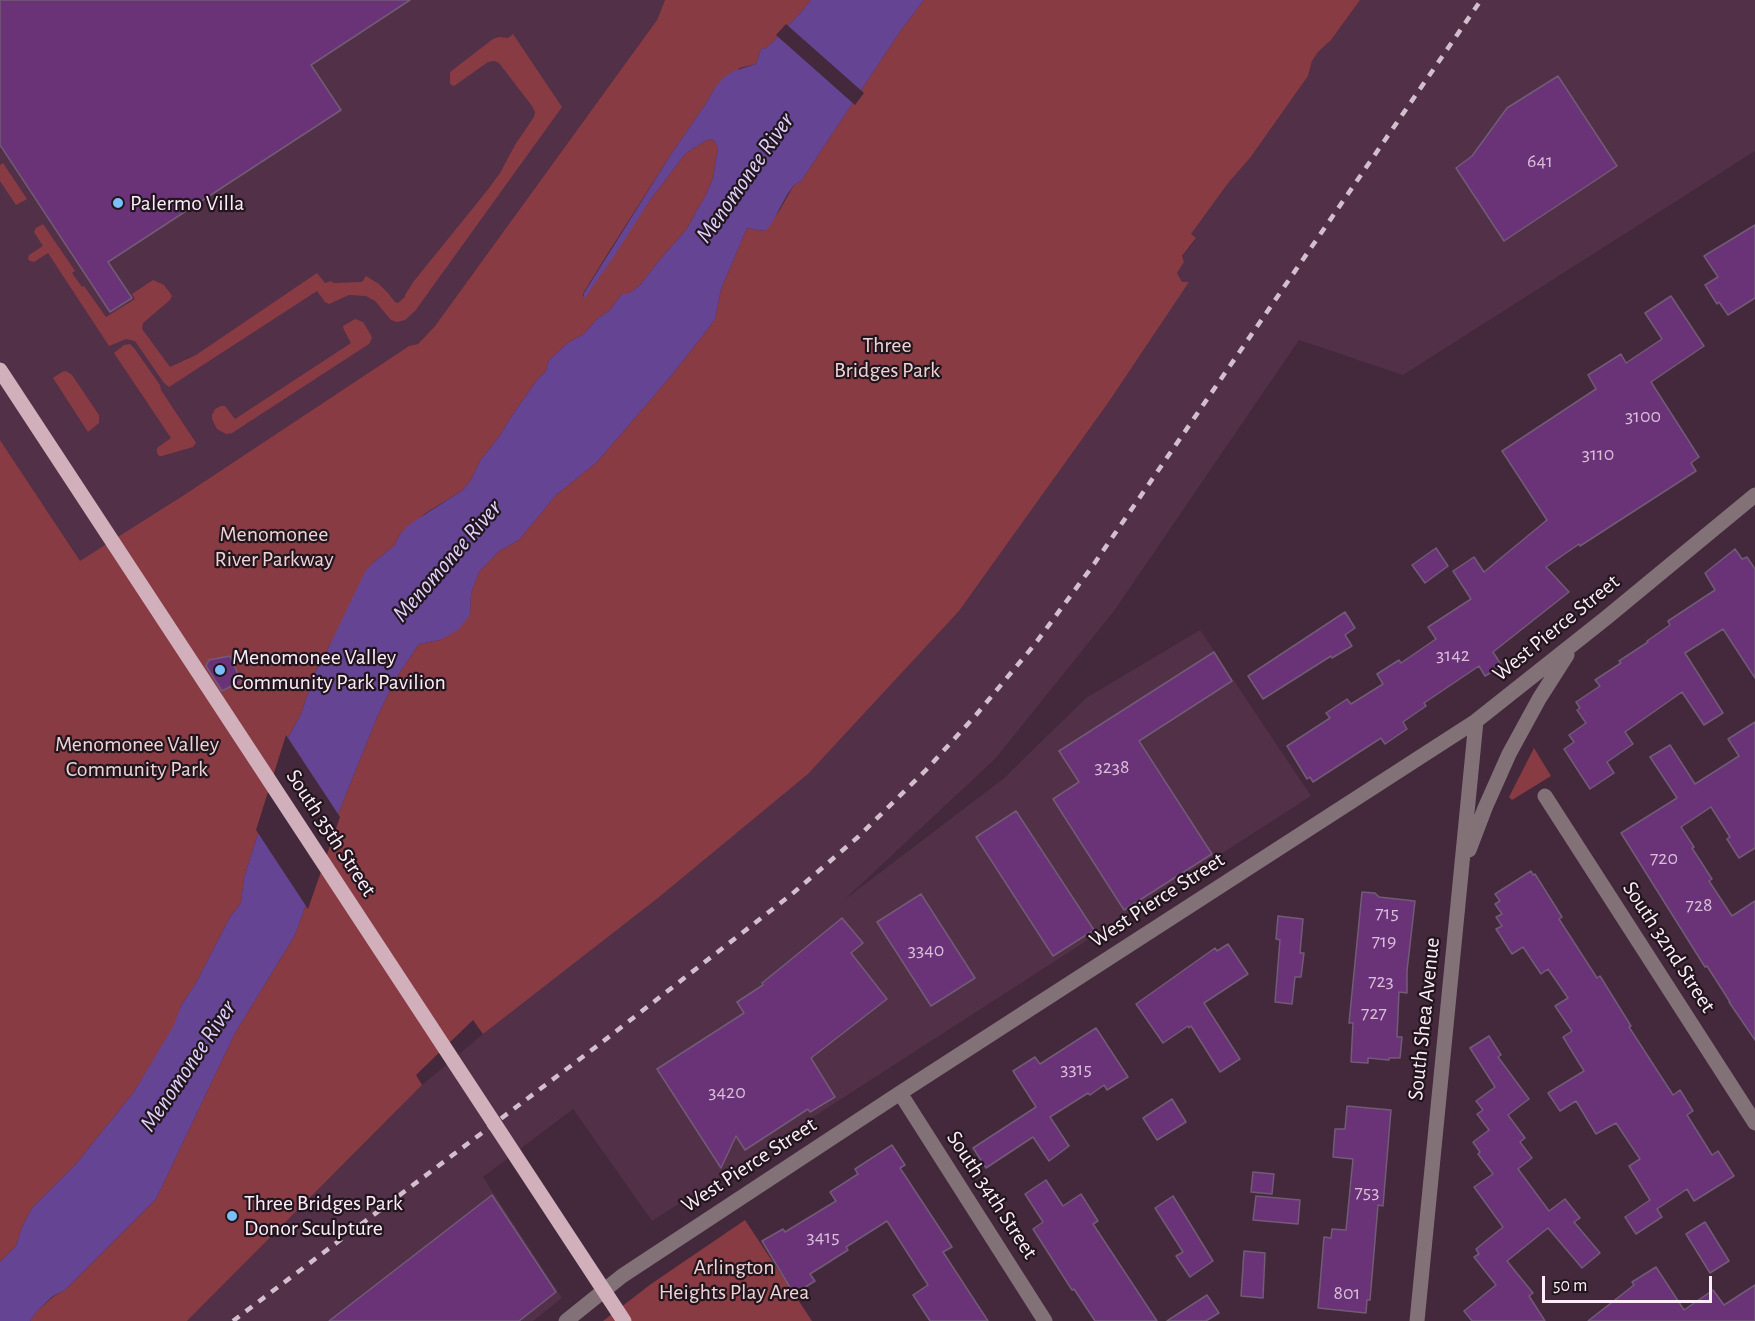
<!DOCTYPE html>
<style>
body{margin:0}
#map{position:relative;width:1755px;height:1321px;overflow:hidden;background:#43293b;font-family:"Alegreya Sans",sans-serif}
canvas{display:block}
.scale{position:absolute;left:1542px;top:1276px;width:170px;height:27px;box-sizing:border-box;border:3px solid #feecf8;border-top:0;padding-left:8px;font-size:18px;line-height:21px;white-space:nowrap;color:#feecf8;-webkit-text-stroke:4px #22161e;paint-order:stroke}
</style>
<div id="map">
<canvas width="1755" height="1321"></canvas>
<div class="scale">50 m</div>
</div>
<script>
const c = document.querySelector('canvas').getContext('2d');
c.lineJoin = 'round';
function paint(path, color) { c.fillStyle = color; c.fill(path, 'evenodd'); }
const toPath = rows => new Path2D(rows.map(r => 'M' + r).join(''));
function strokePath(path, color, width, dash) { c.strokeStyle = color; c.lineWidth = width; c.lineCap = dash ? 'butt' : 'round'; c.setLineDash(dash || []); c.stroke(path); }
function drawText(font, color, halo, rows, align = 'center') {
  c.font = font + ' "Alegreya Sans",sans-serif'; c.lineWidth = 4.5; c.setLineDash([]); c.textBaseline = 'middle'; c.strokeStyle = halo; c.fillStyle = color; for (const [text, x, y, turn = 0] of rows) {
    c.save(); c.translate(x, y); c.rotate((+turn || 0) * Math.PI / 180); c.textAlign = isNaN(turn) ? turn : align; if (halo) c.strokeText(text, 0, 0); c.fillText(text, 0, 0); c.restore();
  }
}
paint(toPath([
 [0,0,665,0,657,20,435,326,418,344,409,346,184,495,80,562,0,440],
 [1360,0,1755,0,1755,151,1403,375,1299,340,1114,611,995,759,844,900,1003,779,1086,698,1200,630,1311,796,652,1221,573,1109,483,1177,562,1298,533,1321,187,1321,422,1085,495,1024,658,898,808,774,959,611,1108,403,1188,283,1182,282,1177,272,1184,262,1182,257,1196,239,1191,234,1229,182,1250,158,1308,76,1312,61,1318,52,1331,40]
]), '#513048');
paint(toPath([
 [665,0,811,0,803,10,775,40,766,48,761,49,756,64,740,68,714,89,707,102,670,156,610,250,584,292,583,297,650,200,686,153,705,141,712,139,715,142,718,148,713,178,706,195,696,212,687,229,663,256,640,285,628,294,622,294,610,310,597,319,584,334,569,342,549,360,546,371,537,380,511,417,499,437,480,461,471,480,463,490,426,513,400,534,395,545,374,562,315,673,301,714,288,738,244,878,241,903,230,917,196,983,181,1006,175,1025,134,1092,76,1164,32,1208,22,1227,16,1246,0,1262,0,440,80,561,184,495,409,346,418,344,435,326,657,20],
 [924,0,1360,0,1331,40,1318,52,1312,61,1308,76,1250,158,1229,182,1191,234,1196,238,1182,256,1184,262,1177,273,1182,282,1189,282,1108,403,959,611,808,774,658,898,483,1034,473,1020,416,1075,422,1085,187,1321,30,1321,37,1311,54,1296,65,1290,156,1199,235,1033,295,935,338,814,378,715,396,678,419,644,440,640,470,615,471,593,479,572,499,551,519,540,556,495,597,462,671,376,707,330,715,319,721,289,747,228,764,231,779,211,794,185,801,181,901,30],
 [513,34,562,107,415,311,405,320,397,322,391,320,375,301,366,296,349,295,329,304,325,302,317,291,169,387,164,383,135,341,126,339,109,346,48,253,34,262,30,261,28,259,29,255,43,246,34,232,36,228,43,224,75,271,72,273,82,287,84,286,106,317,135,299,132,294,153,280,164,285,172,296,170,300,143,323,142,329,170,367,196,355,317,273,325,283,331,281,333,283,362,282,366,276,379,284,388,293,395,302,398,303,405,297,405,295,414,281,486,192,500,173,515,145,534,117,535,112,532,106,499,63,494,61,488,62,457,84,454,86,450,84,450,72,493,39,499,37,508,38],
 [3,163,27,199,16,205,0,181,0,165],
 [355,319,363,322,371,335,372,338,369,344,232,433,226,434,217,429,212,419,212,415,215,409,221,406,225,406,235,419,351,343,344,330,343,326],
 [130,344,134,348,160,385,161,390,196,443,193,447,162,456,159,456,157,453,157,448,171,438,114,353,124,345],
 [66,371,72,375,99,415,99,423,88,432,53,378,62,372],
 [1534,748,1551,776,1512,800,1509,797],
 [745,1220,812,1321,603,1321,651,1284]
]), '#893b44');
paint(toPath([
 [811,0,924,0,901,30,801,181,794,185,787,195,770,226,764,231,747,228,721,289,715,319,707,330,671,376,597,462,556,495,519,540,499,551,479,572,471,593,470,615,458,630,440,640,419,644,396,678,378,715,338,814,295,935,235,1033,156,1199,65,1290,53,1296,37,1311,30,1321,0,1321,0,1262,16,1246,22,1227,32,1208,76,1164,134,1092,174,1025,181,1006,196,983,230,917,241,903,244,878,288,738,301,714,315,673,324,657,365,572,374,562,395,545,400,534,410,524,463,490,471,480,480,461,499,437,511,417,537,380,546,371,549,360,569,342,584,334,597,319,610,310,622,294,628,294,640,285,663,256,687,229,696,212,706,195,713,178,718,148,715,142,712,139,705,141,686,153,650,200,613,258,584,299,584,293,670,156,707,102,714,89,724,77,734,71,756,64,761,49,766,48,775,40,803,10]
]), '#654593');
paint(toPath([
 [786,24,864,93,855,105,776,35],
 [286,735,340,817,308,909,256,830]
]), '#43293b');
const building = toPath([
 [0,0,410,0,311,65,341,110,108,262,132,298,110,312,0,145,0,0],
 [1558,76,1617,166,1504,241,1456,168,1472,156,1507,108,1558,76],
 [1755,225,1755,298,1728,315,1719,302,1717,304,1705,285,1718,277,1704,256,1755,225],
 [1671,296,1704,346,1651,382,1699,457,1691,463,1696,471,1580,546,1579,544,1546,567,1569,592,1493,652,1502,666,1485,676,1479,666,1424,703,1426,706,1403,722,1407,729,1385,744,1381,738,1313,782,1310,777,1307,779,1287,746,1330,718,1326,713,1347,699,1351,704,1383,684,1377,674,1399,660,1401,663,1436,639,1428,627,1471,599,1453,571,1474,557,1484,572,1547,520,1502,451,1596,389,1588,375,1621,354,1626,363,1662,339,1645,313,1671,296],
 [1436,548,1448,566,1425,583,1412,565,1436,548],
 [1735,549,1742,559,1747,557,1755,569,1755,678,1723,629,1685,653,1723,713,1704,725,1682,692,1625,732,1633,744,1607,762,1614,773,1590,789,1564,749,1574,742,1569,735,1586,723,1577,710,1580,708,1576,702,1600,686,1595,680,1621,663,1619,661,1648,642,1647,641,1670,625,1668,621,1715,590,1705,573,1735,549],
 [1345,612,1355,628,1345,635,1352,646,1332,658,1331,656,1263,699,1248,676,1345,612],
 [1214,652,1232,681,1139,741,1212,854,1124,910,1053,799,1079,782,1059,751,1214,652],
 [230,656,241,681,222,691,206,666,209,660,230,656],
 [1755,722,1755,848,1739,858,1727,839,1730,837,1711,807,1681,827,1694,847,1692,848,1712,879,1709,881,1732,916,1755,901,1755,1040,1729,1002,1730,1002,1707,966,1705,967,1621,833,1677,798,1650,757,1670,745,1695,784,1739,756,1728,739,1755,722],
 [1016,811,1094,930,1053,956,976,837,1016,811],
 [1531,871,1533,875,1535,874,1562,917,1559,919,1597,978,1600,976,1631,1026,1629,1027,1673,1095,1680,1090,1693,1111,1687,1115,1712,1155,1718,1151,1734,1176,1694,1201,1687,1189,1657,1209,1662,1217,1636,1234,1625,1217,1650,1200,1629,1166,1640,1159,1616,1123,1596,1134,1576,1101,1560,1111,1548,1093,1584,1071,1563,1037,1572,1031,1555,1006,1568,998,1548,969,1541,974,1523,947,1512,954,1496,929,1502,926,1496,917,1502,914,1495,904,1500,901,1495,894,1531,871],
 [1362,892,1375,893,1379,897,1415,901,1407,971,1407,993,1399,992,1397,1037,1402,1037,1400,1058,1389,1058,1389,1060,1368,1058,1368,1063,1351,1062,1353,1023,1349,1023,1362,892],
 [921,894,975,978,931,1006,877,922,921,894],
 [1278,916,1303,919,1300,953,1304,953,1301,977,1295,977,1292,1004,1275,1002,1280,940,1276,939,1278,916],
 [842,918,863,943,851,953,887,999,811,1058,835,1097,810,1112,808,1109,745,1150,736,1136,721,1168,657,1069,744,1013,737,1002,763,985,762,983,842,918],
 [1228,944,1248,974,1204,1003,1240,1059,1220,1072,1191,1026,1189,1028,1188,1026,1163,1043,1136,1004,1215,948,1217,951,1228,944],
 [1096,1028,1128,1077,1107,1090,1104,1085,1090,1095,1088,1093,1050,1117,1069,1146,1049,1161,1033,1137,986,1168,973,1148,1036,1107,1013,1071,1035,1057,1040,1064,1096,1028],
 [1489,1036,1501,1055,1498,1057,1529,1099,1508,1115,1525,1138,1520,1142,1532,1158,1518,1169,1549,1211,1565,1199,1580,1218,1574,1222,1600,1253,1582,1268,1548,1228,1507,1261,1533,1293,1529,1296,1545,1321,1472,1321,1464,1311,1496,1285,1474,1257,1479,1254,1476,1249,1503,1227,1474,1187,1493,1174,1478,1154,1480,1152,1473,1142,1489,1130,1477,1114,1483,1110,1476,1101,1495,1087,1470,1048,1489,1036],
 [1172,1099,1186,1122,1157,1140,1143,1118,1172,1099],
 [1347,1106,1391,1110,1383,1206,1378,1205,1370,1300,1367,1300,1366,1313,1318,1308,1324,1237,1331,1238,1332,1229,1346,1230,1353,1159,1333,1157,1335,1129,1345,1129,1347,1106],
 [892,1145,905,1165,900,1168,952,1247,943,1252,988,1321,930,1321,913,1295,928,1285,887,1221,846,1247,848,1250,810,1274,815,1281,794,1294,762,1241,783,1229,785,1232,836,1201,830,1192,858,1174,855,1169,892,1145],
 [1253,1172,1274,1174,1272,1194,1251,1192,1253,1172],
 [1046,1180,1063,1206,1081,1194,1098,1221,1093,1224,1157,1321,1095,1321,1074,1289,1072,1290,1033,1229,1043,1222,1025,1194,1046,1180],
 [492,1195,556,1292,519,1321,329,1321,492,1195],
 [1173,1196,1213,1261,1190,1277,1176,1256,1183,1252,1155,1208,1173,1196],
 [1256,1196,1300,1200,1298,1224,1253,1220,1256,1196],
 [1705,1222,1729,1261,1710,1273,1686,1234,1705,1222],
 [1244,1251,1265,1253,1263,1298,1241,1296,1244,1251],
 [1656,1267,1684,1310,1713,1290,1724,1305,1755,1285,1755,1321,1588,1321,1634,1285,1632,1282,1656,1267],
 [1207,1295,1219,1313,1206,1321,1167,1321,1207,1295]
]);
paint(building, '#6a3378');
strokePath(building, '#715b76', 1.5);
strokePath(toPath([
 [1545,796,1755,1123],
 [1469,850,1485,808,1509,754,1539,699,1567,655],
 [900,1093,1045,1321],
 [566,1321,622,1276,900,1093,1476,721,1606,618,1755,495],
 [1417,1321,1476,721]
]), '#827277', 15);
strokePath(toPath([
 [233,1321,601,1043,792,894,858,837,926,770,976,715,1035,644,1094,564,1481,0]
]), '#d2becc', 4.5, [8, 8]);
strokePath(toPath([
 [0,370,624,1321]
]), '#d2b0bb', 15);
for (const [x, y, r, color] of [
 [118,203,6,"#7abff8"],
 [220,670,6,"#7abff8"],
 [232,1216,6,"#7abff8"]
]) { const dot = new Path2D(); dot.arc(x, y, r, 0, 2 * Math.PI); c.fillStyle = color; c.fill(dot); strokePath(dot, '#22161e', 2); }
drawText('20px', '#d9bed8', null, [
 ["641",1540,161],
 ["3100",1643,416],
 ["3110",1598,454],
 ["3142",1453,655],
 ["3238",1112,767],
 ["720",1664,858],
 ["728",1699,905],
 ["715",1387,913],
 ["719",1384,941],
 ["3340",926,950],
 ["723",1381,981],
 ["727",1374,1013],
 ["3315",1076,1069],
 ["3420",727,1092],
 ["753",1367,1192],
 ["3415",823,1237],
 ["801",1347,1293]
]);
drawText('22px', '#feecf8', '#22161e', [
 ["Palermo Villa",130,203],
 ["Menomonee Valley",232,657],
 ["Community Park Pavilion",232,682],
 ["Three Bridges Park",244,1203],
 ["Donor Sculpture",244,1228]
], 'left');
drawText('22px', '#efd3d4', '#22161e', [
 ["Three",887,345],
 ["Bridges Park",887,370],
 ["Menomonee",274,534],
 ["River Parkway",274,559],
 ["Menomonee Valley",137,744],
 ["Community Park",137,769],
 ["Arlington",734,1267],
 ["Heights Play Area",734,1292]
]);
drawText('22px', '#feecf8', '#22161e', [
 ["West Pierce Street",1556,628,-39],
 ["South 35th Street",331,833,57],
 ["West Pierce Street",1157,900,-33],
 ["South 32nd Street",1669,947,57],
 ["South Shea Avenue",1424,1019,-84],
 ["West Pierce Street",749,1165,-33],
 ["South 34th Street",992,1195,57]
]);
drawText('italic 24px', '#e0d1fd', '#22161e', [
 ["Menomonee River",745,178,-55],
 ["Menomonee River",447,561,-49],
 ["Menomonee River",188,1066,-56]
]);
</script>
